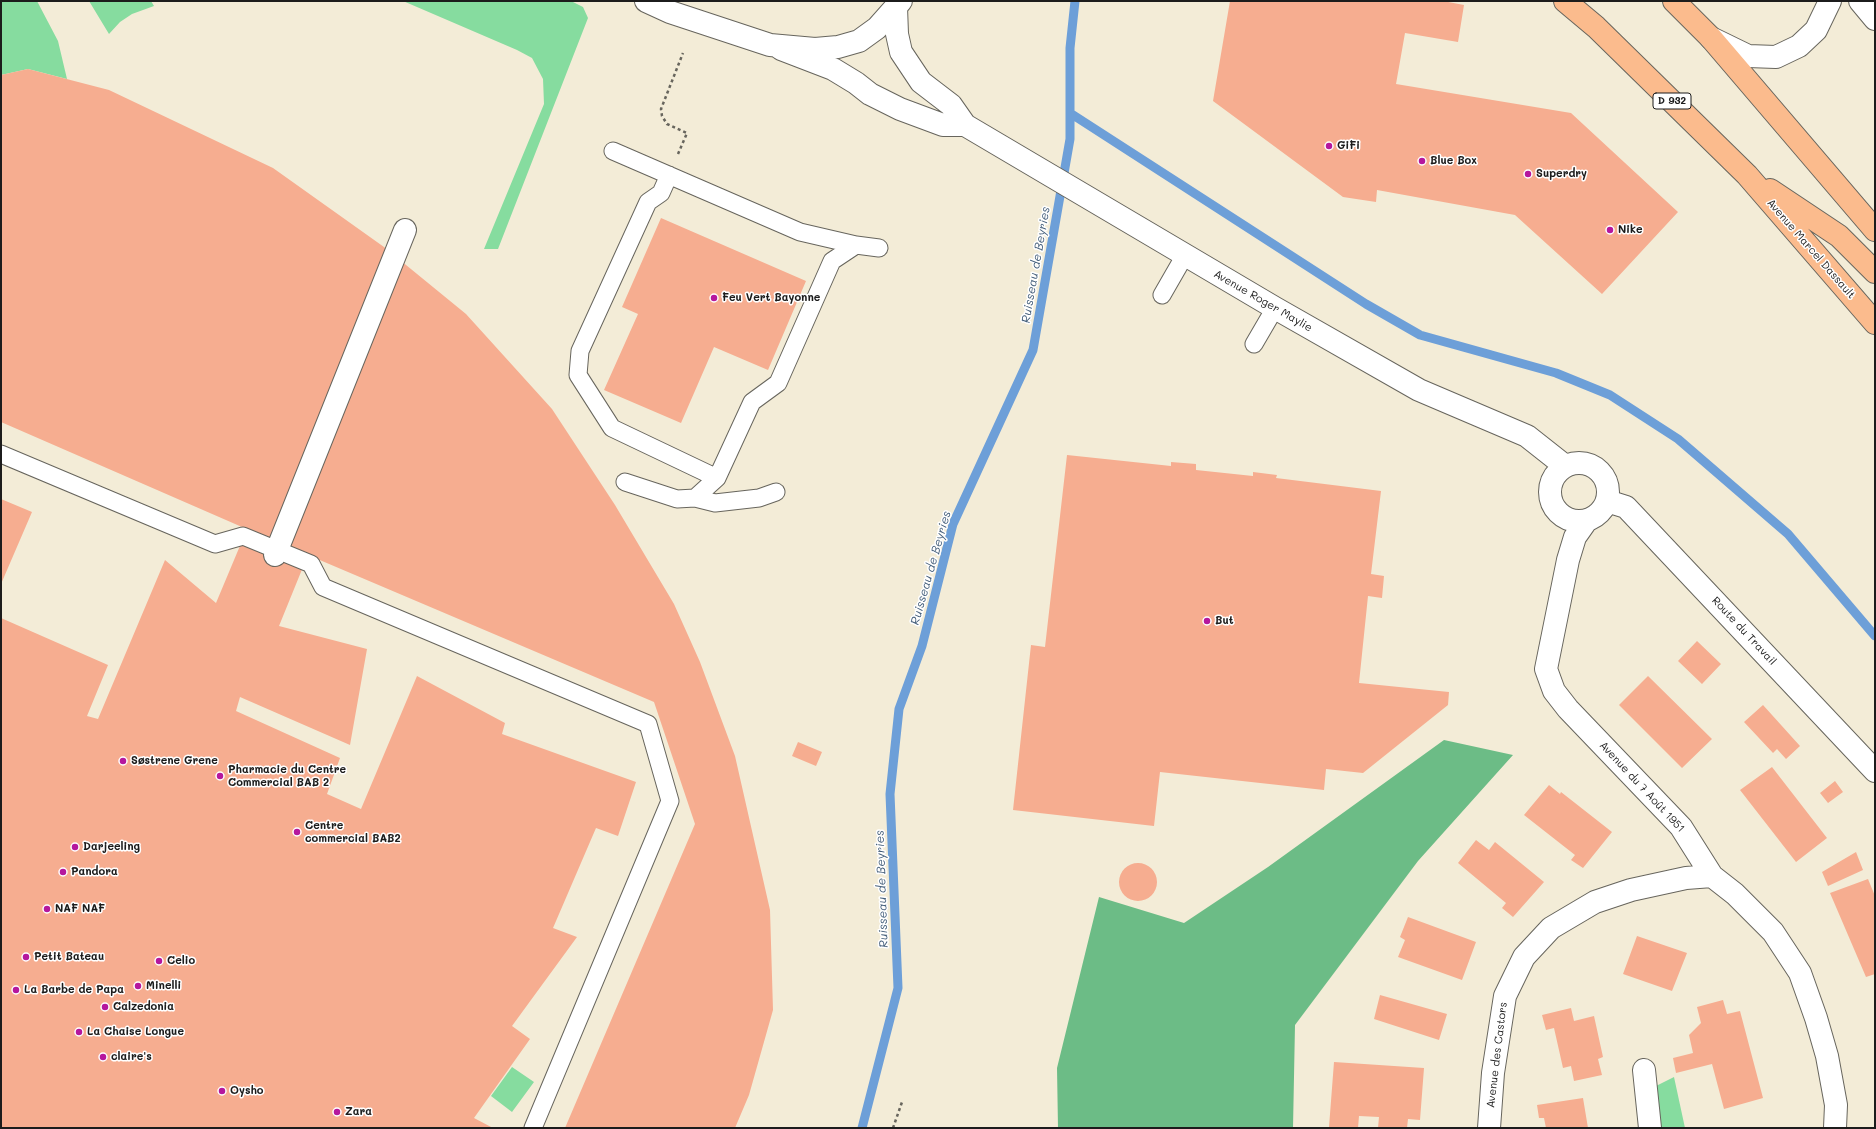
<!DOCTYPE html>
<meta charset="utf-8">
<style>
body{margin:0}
#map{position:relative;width:1876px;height:1129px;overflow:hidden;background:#f3ecd7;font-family:Mali,sans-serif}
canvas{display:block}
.frame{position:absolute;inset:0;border:2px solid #1c1c1c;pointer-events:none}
</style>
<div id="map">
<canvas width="1876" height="1129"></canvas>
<div class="frame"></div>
</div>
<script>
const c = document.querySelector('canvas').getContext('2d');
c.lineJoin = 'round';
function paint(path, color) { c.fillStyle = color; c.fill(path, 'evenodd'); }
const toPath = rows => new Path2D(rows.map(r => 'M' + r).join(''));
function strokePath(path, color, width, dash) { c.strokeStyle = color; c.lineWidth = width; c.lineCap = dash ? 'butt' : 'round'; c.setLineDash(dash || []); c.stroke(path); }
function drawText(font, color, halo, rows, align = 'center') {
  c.font = font + ' Mali,sans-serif'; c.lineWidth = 3; c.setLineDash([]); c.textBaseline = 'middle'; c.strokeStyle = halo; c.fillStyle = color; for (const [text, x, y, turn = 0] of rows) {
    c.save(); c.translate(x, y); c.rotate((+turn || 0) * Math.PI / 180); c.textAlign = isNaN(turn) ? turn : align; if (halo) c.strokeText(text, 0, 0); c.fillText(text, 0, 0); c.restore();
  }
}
paint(toPath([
 [1,1,37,1,58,41,67,79,28,69,1,75],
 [89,1,151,1,154,6,132,14,120,22,109,34],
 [403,1,571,1,583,7,588,18,498,249,484,249,544,104,543,79,532,58,517,50],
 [512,1067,534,1082,512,1112,491,1096],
 [1674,1077,1685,1128,1656,1128,1654,1087]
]), '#86dc9f');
paint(toPath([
 [1444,740,1513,755,1418,861,1295,1025,1293,1128,1058,1128,1057,1068,1099,897,1184,923,1268,867]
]), '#6cbc86');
strokePath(toPath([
 [1070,113,1366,304,1420,335,1556,373,1610,395,1678,439,1788,534,1875,636],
 [862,1128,898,988,890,794,899,709,922,646,953,524,1033,350,1070,139,1070,48,1075,1]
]), '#6d9fd8', 9);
paint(toPath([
 [1230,1,1443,1,1464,5,1458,42,1405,33,1396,84,1571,113,1678,212,1602,294,1515,215,1377,190,1376,202,1343,197,1213,101],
 [28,69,109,90,273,168,384,247,466,314,552,409,615,505,674,604,700,662,735,756,770,910,773,1010,749,1095,735,1128,565,1128,695,824,654,702,242,527,1,422,1,75],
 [661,218,806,281,768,370,714,347,681,423,604,390,638,314,622,307],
 [1067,455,1171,466,1171,462,1196,464,1196,470,1253,476,1253,472,1277,475,1276,478,1381,491,1371,574,1384,576,1382,598,1368,596,1359,683,1449,692,1448,705,1363,773,1326,769,1324,790,1160,772,1154,826,1013,810,1031,645,1045,647],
 [1,499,32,512,1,584],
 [242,541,303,567,279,626,367,649,350,745,240,697,236,711,340,758,327,794,361,809,417,676,505,723,502,734,636,782,618,836,596,828,553,928,577,937,512,1026,530,1039,474,1118,493,1128,1,1128,1,618,108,665,87,716,98,719,165,560,216,603],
 [1697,641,1721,664,1702,684,1678,661],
 [1648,676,1712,739,1682,768,1619,705],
 [1763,705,1800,746,1786,759,1777,749,1773,753,1744,722],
 [798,742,822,752,816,766,792,756],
 [1772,767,1827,838,1796,862,1740,790],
 [1835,781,1843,792,1828,803,1820,793],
 [1549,785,1560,794,1561,792,1612,832,1583,868,1571,860,1575,855,1524,815],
 [1476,840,1489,850,1495,842,1544,882,1513,917,1502,908,1506,903,1458,863],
 [1856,852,1863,870,1828,886,1822,872],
 '1119 882a19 19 0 1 1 38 0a19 19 0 1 1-38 0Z',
 [1868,879,1875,896,1875,974,1866,977,1830,893],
 [1408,917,1476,942,1462,980,1398,957,1405,940,1400,937],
 [1637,936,1687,953,1672,991,1623,974],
 [1380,995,1447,1014,1439,1040,1374,1019],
 [1723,1000,1727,1014,1740,1011,1763,1098,1724,1109,1712,1064,1676,1073,1673,1058,1693,1053,1689,1035,1701,1023,1697,1007],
 [1571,1008,1574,1021,1594,1016,1603,1057,1598,1059,1602,1075,1574,1081,1571,1066,1563,1068,1554,1028,1546,1030,1542,1015],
 [1334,1062,1424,1068,1420,1120,1408,1119,1407,1128,1378,1128,1379,1117,1359,1116,1358,1128,1329,1127],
 [1583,1098,1588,1128,1546,1128,1544,1118,1539,1118,1537,1105]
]), '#f6ad90');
const service = toPath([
 [613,151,800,232,856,245],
 [669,175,661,193,648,202,580,351,578,375,612,428,717,478],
 [1162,295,1185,255],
 [1254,344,1275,308],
 [1,454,215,544,243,536,311,564,323,587,648,724,670,801,533,1128],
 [625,482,677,499,695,498,717,478,752,402,778,383,832,261,856,245,879,248],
 [695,498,715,503,759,498,776,492]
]);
const pedestrian = toPath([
 [275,555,405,230]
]);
const minor = toPath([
 [1860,1,1875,19],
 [896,7,897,34,901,52,921,82,951,105,965,125,1275,308,1419,390,1527,436,1565,466],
 [1711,38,1748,56,1776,57,1799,46,1816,30,1830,1],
 [781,49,833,69,856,83,870,94,900,109,943,125,965,125],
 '1550 492a29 29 0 1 1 58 0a29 29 0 1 1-58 0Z',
 [1607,501,1626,507,1875,771],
 [1587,520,1575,537,1568,560,1546,669,1554,691,1568,709,1681,827,1712,876,1735,894,1773,932,1800,973,1816,1018,1827,1056,1836,1105,1835,1128],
 [1644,1070,1650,1128],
 [1489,1128,1493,1073,1505,996,1524,957,1551,928,1595,902,1631,890,1686,878,1712,876]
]);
const tertiary = toPath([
 [646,1,670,12,770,45,815,49,838,47,859,41,877,28,901,1]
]);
const primary = toPath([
 [1565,1,1596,27,1747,175,1875,323],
 [1674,1,1711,38,1875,230],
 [1770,190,1839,236,1875,272]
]);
strokePath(service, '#67655d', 19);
strokePath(pedestrian, '#67655d', 24);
strokePath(minor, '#67655d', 24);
strokePath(tertiary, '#67655d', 24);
strokePath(primary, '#67655d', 24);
strokePath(toPath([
 [678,154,687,133,667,124,662,116,661,109,683,53],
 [893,1128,902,1102]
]), '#67655d', 2.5, [3, 3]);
strokePath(service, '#fff', 17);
strokePath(pedestrian, '#fff', 22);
strokePath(minor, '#fff', 22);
strokePath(tertiary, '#fff', 22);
strokePath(primary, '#fbbb8d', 22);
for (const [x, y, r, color] of [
 [1329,146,4,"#b5179e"],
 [1422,161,4,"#b5179e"],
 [1528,174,4,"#b5179e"],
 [1610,230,4,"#b5179e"],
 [714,298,4,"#b5179e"],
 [1207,621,4,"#b5179e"],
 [123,761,4,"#b5179e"],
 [220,776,4,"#b5179e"],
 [297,832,4,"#b5179e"],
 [75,847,4,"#b5179e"],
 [63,872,4,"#b5179e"],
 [47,909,4,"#b5179e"],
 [26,957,4,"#b5179e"],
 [159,961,4,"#b5179e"],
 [138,986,4,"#b5179e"],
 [16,990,4,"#b5179e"],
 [105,1007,4,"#b5179e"],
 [79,1032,4,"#b5179e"],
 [103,1057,4,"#b5179e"],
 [222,1091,4,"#b5179e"],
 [337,1112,4,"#b5179e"]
]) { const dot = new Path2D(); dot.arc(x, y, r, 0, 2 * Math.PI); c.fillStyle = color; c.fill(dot); strokePath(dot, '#fff', 1.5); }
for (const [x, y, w] of [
 [1672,101,38]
]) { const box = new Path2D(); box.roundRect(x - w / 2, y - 8, w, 16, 3); c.fillStyle = '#fff'; c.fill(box); strokePath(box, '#1c1c1c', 1); }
drawText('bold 10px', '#1c1c1c', null, [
 ["D 932",1672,101]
]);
drawText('bold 11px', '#1c1c1c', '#fff', [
 ["GiFi",1337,146],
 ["Blue Box",1430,161],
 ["Superdry",1536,174],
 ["Nike",1618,230],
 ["Feu Vert Bayonne",722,298],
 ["But",1215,621],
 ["Søstrene Grene",131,761],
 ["Pharmacie du Centre",228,770],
 ["Commercial BAB 2",228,783],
 ["Centre",305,826],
 ["commercial BAB2",305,839],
 ["Darjeeling",83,847],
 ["Pandora",71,872],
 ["NAF NAF",55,909],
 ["Petit Bateau",34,957],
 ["Celio",167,961],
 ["Minelli",146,986],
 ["La Barbe de Papa",24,990],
 ["Calzedonia",113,1007],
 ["La Chaise Longue",87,1032],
 ["claire's",111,1057],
 ["Oysho",230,1091],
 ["Zara",345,1112]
], 'left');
drawText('11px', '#1c1c1c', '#fff', [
 ["Avenue Marcel Dassault",1811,249,49],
 ["Avenue Roger Maylie",1263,301,30],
 ["Route du Travail",1744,631,47],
 ["Avenue du 7 Août 1951",1642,787,47],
 ["Avenue des Castors",1497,1055,-83]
]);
drawText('italic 12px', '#445e7a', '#fff', [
 ["Ruisseau de Beyries",1036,265,-80],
 ["Ruisseau de Beyries",931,568,-74],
 ["Ruisseau de Beyries",882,889,-92]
]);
</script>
